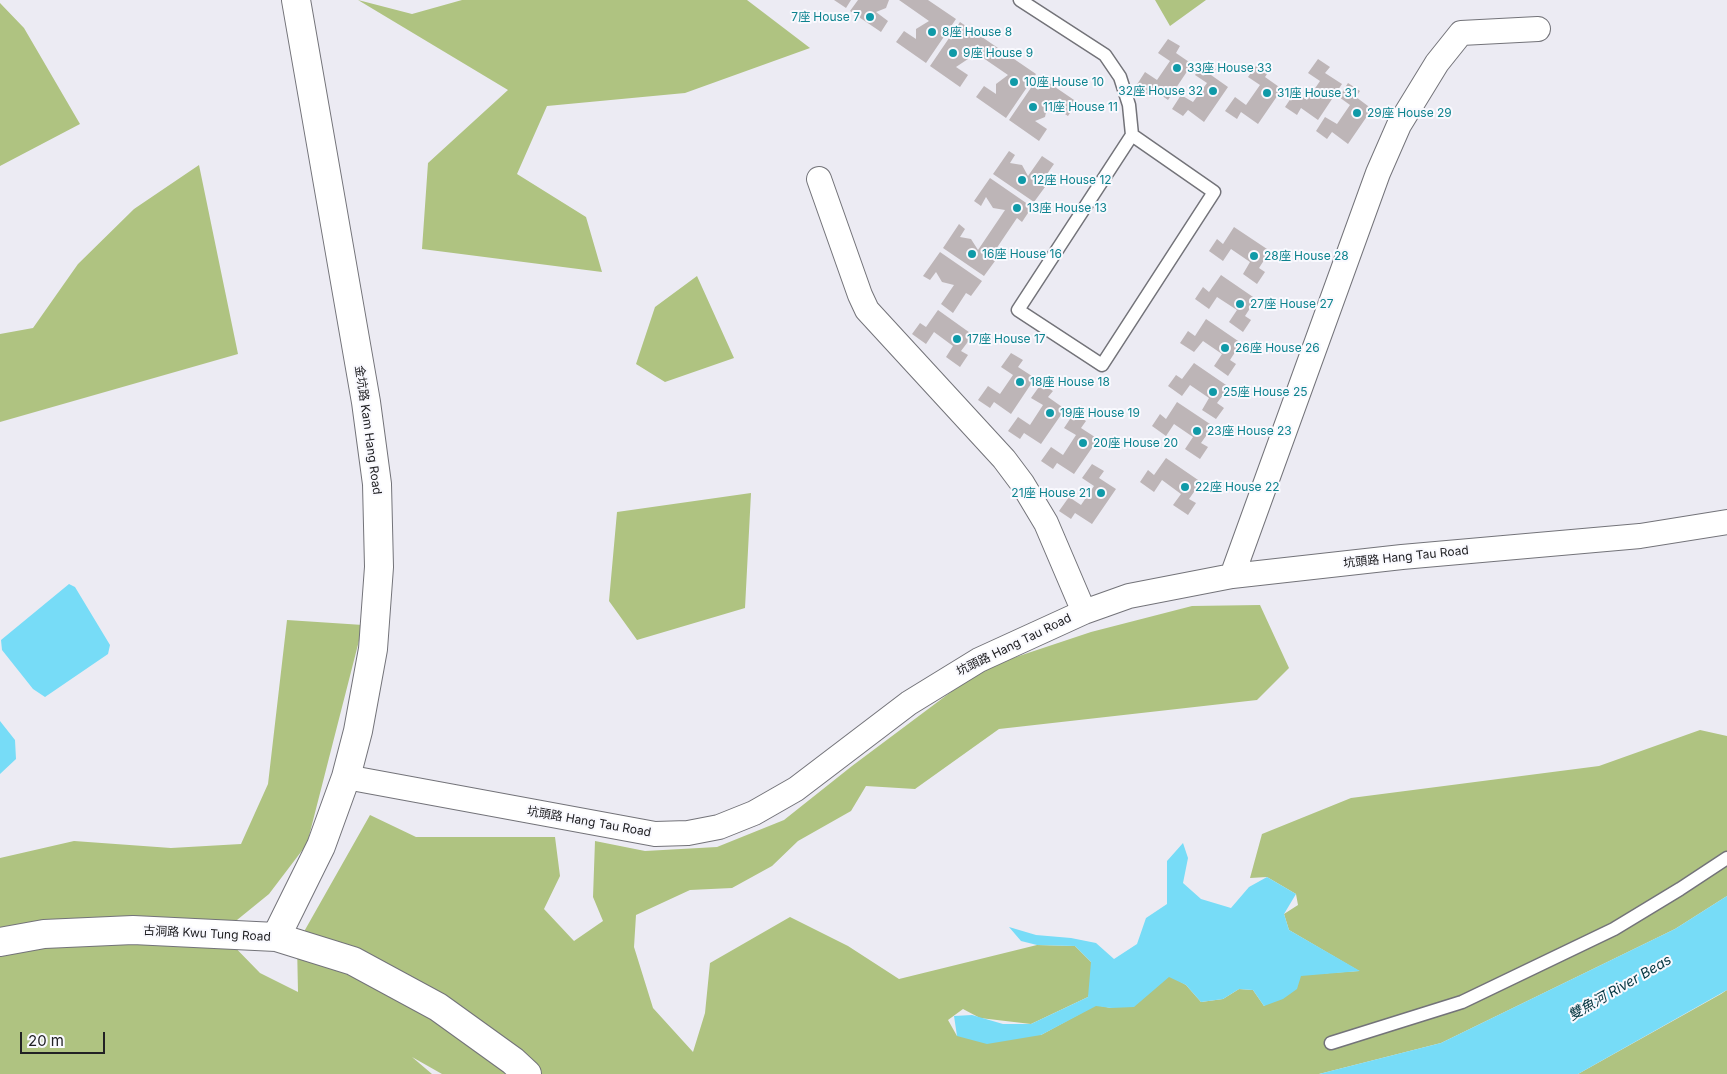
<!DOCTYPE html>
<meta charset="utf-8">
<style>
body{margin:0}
#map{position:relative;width:1727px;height:1074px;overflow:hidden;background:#ecebf3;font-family:Inter,sans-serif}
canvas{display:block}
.scale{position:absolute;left:20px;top:1032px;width:85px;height:22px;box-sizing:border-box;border:2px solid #212124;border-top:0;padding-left:6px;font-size:15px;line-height:18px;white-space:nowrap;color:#212124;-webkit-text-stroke:4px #f9f9fe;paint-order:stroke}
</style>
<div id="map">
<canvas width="1727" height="1074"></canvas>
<div class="scale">20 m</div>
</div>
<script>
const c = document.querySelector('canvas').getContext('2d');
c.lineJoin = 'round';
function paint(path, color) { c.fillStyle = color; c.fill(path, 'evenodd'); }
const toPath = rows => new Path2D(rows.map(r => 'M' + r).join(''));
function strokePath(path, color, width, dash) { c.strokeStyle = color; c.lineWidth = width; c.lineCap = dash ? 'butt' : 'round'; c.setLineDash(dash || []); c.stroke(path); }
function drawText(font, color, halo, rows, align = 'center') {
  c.font = font + ' Inter,"Noto Sans SC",sans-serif'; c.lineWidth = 4; c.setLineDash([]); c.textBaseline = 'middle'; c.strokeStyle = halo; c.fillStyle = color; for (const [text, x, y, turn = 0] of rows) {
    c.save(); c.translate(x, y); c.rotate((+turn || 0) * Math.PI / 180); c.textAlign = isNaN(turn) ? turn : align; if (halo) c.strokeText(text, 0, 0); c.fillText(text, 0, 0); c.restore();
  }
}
paint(toPath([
 [358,0,412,14,462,0,747,0,810,48,685,93,547,106,517,174,586,217,602,272,422,249,428,163,508,90],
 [1155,0,1206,0,1170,26],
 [0,3,24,28,80,124,0,166],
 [199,165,238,354,0,422,0,334,33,328,78,264,134,209],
 [697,276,734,358,665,382,636,364,655,307],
 [751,493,745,608,637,640,609,601,617,512],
 [1260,605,1289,668,1257,700,999,729,915,789,866,786,851,811,798,841,772,866,732,888,690,890,636,915,634,947,653,1008,693,1052,705,1013,710,963,790,917,848,946,899,979,1037,945,1075,946,1091,962,1097,973,1088,997,1031,1024,980,1018,963,1009,948,1020,957,1036,1041,1035,1096,1005,1111,1008,1164,972,1186,985,1201,1002,1223,999,1239,989,1253,990,1264,1006,1301,975,1359,971,1289,930,1284,914,1298,905,1296,894,1267,877,1250,878,1262,834,1351,798,1599,766,1700,730,1727,736,1727,896,1675,929,1441,1043,1319,1074,442,1074,412,1057,432,1074,0,1074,0,858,74,841,171,848,241,844,268,784,287,620,363,625,307,844,269,894,221,933,260,973,298,992,297,944,370,815,416,837,555,837,560,876,544,909,574,941,603,921,593,897,595,841,645,851,717,847,784,820,852,766,983,668,1091,632,1192,606],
 [1727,990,1727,1074,1578,1074,1721,994]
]), '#afc381');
paint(toPath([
 [69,584,75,587,110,645,108,654,45,697,33,689,2,650,1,640],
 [0,721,15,740,16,759,0,774],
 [1183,843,1188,858,1183,883,1201,899,1231,908,1249,887,1267,877,1296,894,1284,914,1289,930,1360,971,1301,976,1297,989,1283,999,1264,1006,1253,990,1239,989,1223,999,1201,1002,1186,985,1169,977,1134,1007,1111,1008,1096,1006,1041,1035,987,1044,957,1036,954,1016,972,1015,1003,1024,1031,1024,1088,997,1091,962,1075,946,1037,945,1021,941,1009,927,1036,935,1071,938,1096,943,1114,959,1137,944,1146,918,1167,904,1167,861],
 [1727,896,1727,990,1578,1074,1319,1074,1441,1043,1675,929]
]), '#77dcf7');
paint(toPath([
 [834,0,851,0,846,8],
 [858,0,889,0,886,8,876,12,888,21,881,32,850,11],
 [899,0,928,0,956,19,926,63,896,42,904,31,916,39,916,29,929,21],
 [960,22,1036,74,1006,118,976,97,984,86,996,94,996,84,1008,75,989,62,969,48,968,59,956,67,968,75,960,87,930,66],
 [1168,39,1180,46,1176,53,1192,64,1168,100,1151,88,1148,95,1136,86,1145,72,1157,80,1170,61,1158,53],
 [1318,59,1330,67,1325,73,1342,84,1318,120,1301,108,1297,115,1285,107,1295,92,1307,100,1320,81,1308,73],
 [1204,61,1216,69,1211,75,1228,87,1204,122,1188,110,1183,116,1172,109,1181,95,1193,102,1207,83,1195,75],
 [1258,63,1269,71,1265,77,1282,89,1258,124,1241,112,1237,119,1225,111,1235,97,1246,105,1260,85,1248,77],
 [1039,76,1077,102,1068,116,1048,103,1045,117,1035,121,1047,129,1039,141,1009,120],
 [1348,83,1360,91,1356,97,1372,109,1348,144,1332,132,1327,139,1316,131,1325,117,1337,124,1350,105,1339,97],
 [1009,151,1015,155,1010,163,1022,165,1028,176,1042,156,1054,164,1040,184,1045,187,1034,202,993,174],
 [990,178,1032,207,1022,222,1017,218,990,258,995,261,984,276,943,248,959,224,965,229,960,237,971,239,978,250,1005,210,993,208,986,197,981,206,974,201],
 [1234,227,1270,251,1259,268,1265,272,1257,284,1243,274,1250,262,1231,249,1223,261,1209,251,1217,239,1223,244],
 [940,252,982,281,971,296,966,293,953,313,941,304,954,285,942,282,936,272,930,280,923,276],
 [1221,275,1256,299,1245,316,1251,320,1243,332,1229,322,1237,310,1217,297,1209,309,1195,299,1203,287,1209,292],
 [938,310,973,335,961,351,968,355,960,367,946,357,953,346,934,332,926,344,912,334,920,323,926,327],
 [1206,319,1241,343,1230,360,1236,364,1228,376,1214,366,1222,354,1203,341,1194,352,1180,343,1188,331,1195,336],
 [1011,353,1023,360,1018,367,1035,378,1011,414,994,402,990,408,978,400,988,386,1000,394,1013,375,1001,367],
 [1194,363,1229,387,1217,403,1224,408,1216,419,1202,410,1209,398,1190,385,1182,396,1168,386,1176,375,1182,379],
 [1041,384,1053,391,1048,397,1065,409,1041,444,1024,433,1020,439,1008,431,1018,417,1030,425,1043,405,1031,398],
 [1177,402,1213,426,1201,443,1208,447,1200,459,1185,449,1193,437,1174,424,1166,436,1152,426,1160,414,1166,419],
 [1074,413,1086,421,1081,428,1098,439,1074,474,1057,463,1053,469,1041,461,1051,447,1063,455,1076,435,1064,428],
 [1166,458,1201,482,1189,499,1196,503,1188,515,1173,505,1181,494,1162,480,1154,492,1140,482,1148,470,1154,475],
 [1092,464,1104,471,1099,478,1116,489,1092,524,1075,513,1071,519,1059,511,1069,497,1081,505,1094,486,1082,478]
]), '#bdb5b7');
const service = toPath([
 [1020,0,1105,55,1120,77,1129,105,1132,135,1214,192,1102,365,1018,310,1132,135],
 [1331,1043,1462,1002,1614,929,1680,889,1727,858]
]);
const minor = toPath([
 [819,179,860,295,867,310,1004,459,1022,483,1046,523,1084,612],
 [1232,576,1378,173,1399,125,1437,63,1461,33,1538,29],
 [346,777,655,834,688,833,719,827,754,813,796,789,909,703,979,660,1084,612,1129,596,1232,576,1402,557,1640,536,1727,522]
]);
const tertiary = toPath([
 [276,937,321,846,346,777,358,731,373,649,379,567,377,484,366,402,296,0],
 [0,942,44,934,133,930,276,937,353,961,438,1007,513,1061,527,1074]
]);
strokePath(service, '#737379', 15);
strokePath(minor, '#737379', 26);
strokePath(tertiary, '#737379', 30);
strokePath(service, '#fff', 12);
strokePath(minor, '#fff', 24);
strokePath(tertiary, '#fff', 28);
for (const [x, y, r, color] of [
 [870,17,5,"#0f9aa8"],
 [932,32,5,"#0f9aa8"],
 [953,53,5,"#0f9aa8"],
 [1177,68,5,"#0f9aa8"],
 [1014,82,5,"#0f9aa8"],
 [1213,91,5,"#0f9aa8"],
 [1267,93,5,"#0f9aa8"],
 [1033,107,5,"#0f9aa8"],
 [1357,113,5,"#0f9aa8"],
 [1022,180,5,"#0f9aa8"],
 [1017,208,5,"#0f9aa8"],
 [972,254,5,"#0f9aa8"],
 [1254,256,5,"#0f9aa8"],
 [1240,304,5,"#0f9aa8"],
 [957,339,5,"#0f9aa8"],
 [1225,348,5,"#0f9aa8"],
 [1020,382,5,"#0f9aa8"],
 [1213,392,5,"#0f9aa8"],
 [1050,413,5,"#0f9aa8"],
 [1197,431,5,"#0f9aa8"],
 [1083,443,5,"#0f9aa8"],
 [1185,487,5,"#0f9aa8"],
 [1101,493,5,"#0f9aa8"]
]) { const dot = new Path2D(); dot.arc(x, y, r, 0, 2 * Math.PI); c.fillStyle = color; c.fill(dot); strokePath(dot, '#f9f9fe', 2); }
drawText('12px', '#0d838f', '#f9f9fe', [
 ["7座 House 7",860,17,"right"],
 ["8座 House 8",942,32],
 ["9座 House 9",963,53],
 ["33座 House 33",1187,68],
 ["10座 House 10",1024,82],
 ["32座 House 32",1203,91,"right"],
 ["31座 House 31",1277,93],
 ["11座 House 11",1043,107],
 ["29座 House 29",1367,113],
 ["12座 House 12",1032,180],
 ["13座 House 13",1027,208],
 ["16座 House 16",982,254],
 ["28座 House 28",1264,256],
 ["27座 House 27",1250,304],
 ["17座 House 17",967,339],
 ["26座 House 26",1235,348],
 ["18座 House 18",1030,382],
 ["25座 House 25",1223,392],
 ["19座 House 19",1060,413],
 ["23座 House 23",1207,431],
 ["20座 House 20",1093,443],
 ["22座 House 22",1195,487],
 ["21座 House 21",1091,493,"right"]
], 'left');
drawText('12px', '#212124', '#f9f9fe', [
 ["金坑路 Kam Hang Road",368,430,82],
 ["坑頭路 Hang Tau Road",1406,557,-6],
 ["坑頭路 Hang Tau Road",1014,645,-26],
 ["坑頭路 Hang Tau Road",589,822,10],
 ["古洞路 Kwu Tung Road",207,934,3]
]);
drawText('italic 14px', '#033540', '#f9f9fe', [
 ["雙魚河 River Beas",1620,988,-30]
]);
</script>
